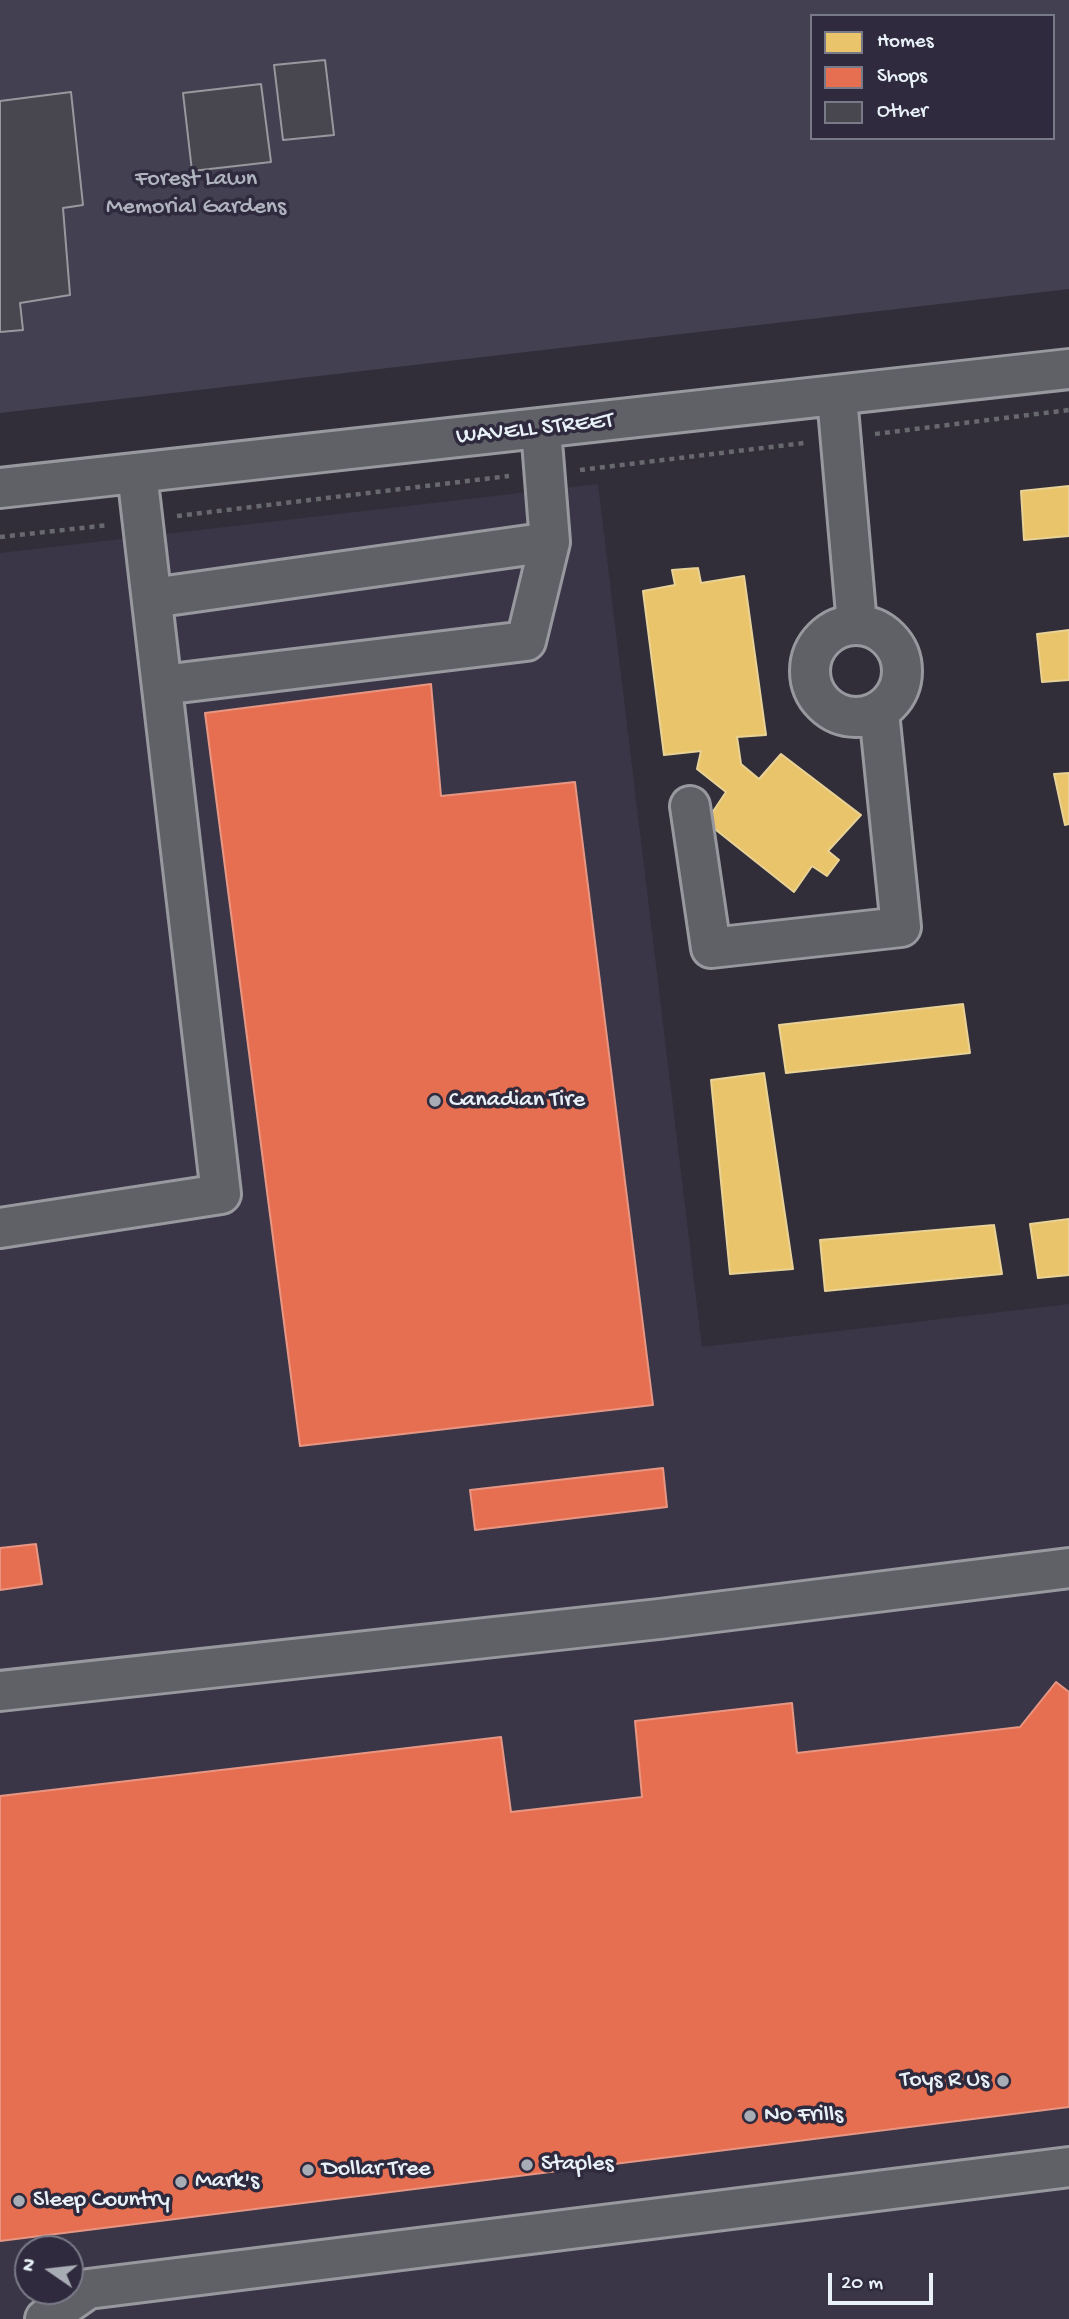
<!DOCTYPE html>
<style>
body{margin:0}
#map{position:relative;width:1069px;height:2319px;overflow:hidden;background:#312e39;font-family:"Gochi Hand",sans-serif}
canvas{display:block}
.legend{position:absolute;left:810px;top:14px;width:245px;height:126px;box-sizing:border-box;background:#2f2a3d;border:2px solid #797a88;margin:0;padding:9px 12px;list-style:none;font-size:21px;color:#e8f1f8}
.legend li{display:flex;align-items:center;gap:14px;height:35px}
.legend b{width:35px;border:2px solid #797a88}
.north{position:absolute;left:14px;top:2235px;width:70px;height:70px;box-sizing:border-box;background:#2f2a3d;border:2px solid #797a88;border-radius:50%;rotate:284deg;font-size:19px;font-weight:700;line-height:28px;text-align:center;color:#e8f1f8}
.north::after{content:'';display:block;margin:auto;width:24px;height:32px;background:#a8adb5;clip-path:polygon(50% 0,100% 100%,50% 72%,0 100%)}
.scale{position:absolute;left:828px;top:2273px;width:105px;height:32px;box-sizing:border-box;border:4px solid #e8f1f8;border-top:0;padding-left:9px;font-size:21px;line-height:24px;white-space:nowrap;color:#e8f1f8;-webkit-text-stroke:5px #2f2a3d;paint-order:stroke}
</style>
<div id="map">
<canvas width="1069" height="2319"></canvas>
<ul class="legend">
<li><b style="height:19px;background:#e9c46a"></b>Homes</li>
<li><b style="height:19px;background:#e76f51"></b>Shops</li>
<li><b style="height:19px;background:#48464e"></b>Other</li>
</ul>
<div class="north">N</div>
<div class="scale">20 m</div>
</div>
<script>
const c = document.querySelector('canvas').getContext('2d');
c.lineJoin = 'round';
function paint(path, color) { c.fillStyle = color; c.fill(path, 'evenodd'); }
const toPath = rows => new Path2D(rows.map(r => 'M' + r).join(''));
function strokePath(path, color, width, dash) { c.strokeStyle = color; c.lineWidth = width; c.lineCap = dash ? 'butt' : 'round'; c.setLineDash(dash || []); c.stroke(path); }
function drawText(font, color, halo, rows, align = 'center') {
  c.font = font + ' "Gochi Hand",sans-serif'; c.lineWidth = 7; c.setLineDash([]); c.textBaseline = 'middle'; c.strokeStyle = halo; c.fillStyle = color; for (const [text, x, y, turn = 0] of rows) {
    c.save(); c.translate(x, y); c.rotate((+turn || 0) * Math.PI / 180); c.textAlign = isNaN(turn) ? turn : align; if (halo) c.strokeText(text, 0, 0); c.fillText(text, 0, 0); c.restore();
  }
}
paint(toPath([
 [598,484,702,1347,1069,1304,1069,2319,0,2319,0,553],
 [28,2249,70,2249,70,2291,28,2291]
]), '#3a3647');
paint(toPath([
 [0,0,1069,0,1069,289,0,413],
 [812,16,1053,16,1053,138,812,138]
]), '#434151');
const homes = toPath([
 [1069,486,1069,536,1024,540,1021,491,1069,486],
 [698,568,701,583,744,576,766,735,737,737,741,764,759,779,781,754,861,815,828,851,839,860,827,876,812,866,794,892,706,822,726,792,697,769,701,751,664,755,643,591,675,585,672,570,698,568],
 [1069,630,1069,680,1042,682,1037,634,1069,630],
 [1069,773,1069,824,1065,825,1054,774,1069,773],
 [963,1004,970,1053,786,1073,779,1025,963,1004],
 [764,1073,793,1269,730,1274,711,1080,764,1073],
 [1069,1219,1069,1275,1038,1278,1030,1224,1069,1219],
 [994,1225,1002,1274,825,1291,820,1240,994,1225]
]);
paint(homes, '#e9c46a');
strokePath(homes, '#e9d295', 2);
const shops = toPath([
 [431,684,441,796,575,782,653,1405,300,1446,205,713,431,684],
 [663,1468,667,1507,475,1530,470,1490,663,1468],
 [36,1544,42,1584,0,1590,0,1548,36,1544],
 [1056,1682,1069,1692,1069,2107,0,2241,0,1796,501,1737,511,1812,642,1797,635,1721,792,1703,797,1753,1020,1727,1056,1682]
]);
paint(shops, '#e76f51');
strokePath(shops, '#e79683', 2);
const building = toPath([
 [325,60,334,135,283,140,274,65,325,60],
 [261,84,271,162,192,171,183,93,261,84],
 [71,92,83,205,63,208,70,295,20,303,23,330,0,332,0,101,71,92]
]);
paint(building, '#48464e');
strokePath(building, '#98999f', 2);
const minor = toPath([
 [837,397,857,625],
 [0,488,1069,369],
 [152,598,550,542],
 '810 671a46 46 0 1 1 92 0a46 46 0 1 1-92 0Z',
 [162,685,526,641,550,542,541,429],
 [690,806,711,948,901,927,879,712],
 [0,1228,221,1194,137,473],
 [0,1691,659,1619,1069,1568],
 [45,2319,88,2289,1069,2167]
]);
strokePath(minor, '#98999f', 44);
strokePath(toPath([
 [875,434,1069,410],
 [580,470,804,443],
 [177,516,509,476],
 [0,537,109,525]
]), '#68686f', 4.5, [5, 5]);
strokePath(minor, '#606067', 38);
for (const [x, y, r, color] of [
 [435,1101,7,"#a8adb5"],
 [1003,2081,7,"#a8adb5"],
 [750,2116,7,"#a8adb5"],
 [527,2165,7,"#a8adb5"],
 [308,2170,7,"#a8adb5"],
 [181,2182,7,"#a8adb5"],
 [19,2201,7,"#a8adb5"]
]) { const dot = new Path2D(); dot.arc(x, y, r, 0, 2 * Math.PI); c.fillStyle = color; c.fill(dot); strokePath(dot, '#2f2a3d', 2.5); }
drawText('24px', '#afb4bf', '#2f2a3d', [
 ["Forest Lawn",196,180],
 ["Memorial Gardens",196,208]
]);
drawText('24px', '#e8f1f8', '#2f2a3d', [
 ["WAVELL STREET",535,430,-6]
]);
drawText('24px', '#e8f1f8', '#2f2a3d', [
 ["Canadian Tire",449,1101],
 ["Toys R Us",989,2081,"right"],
 ["No Frills",764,2116],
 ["Staples",541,2165],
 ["Dollar Tree",322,2170],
 ["Mark's",195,2182],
 ["Sleep Country",33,2201]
], 'left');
</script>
